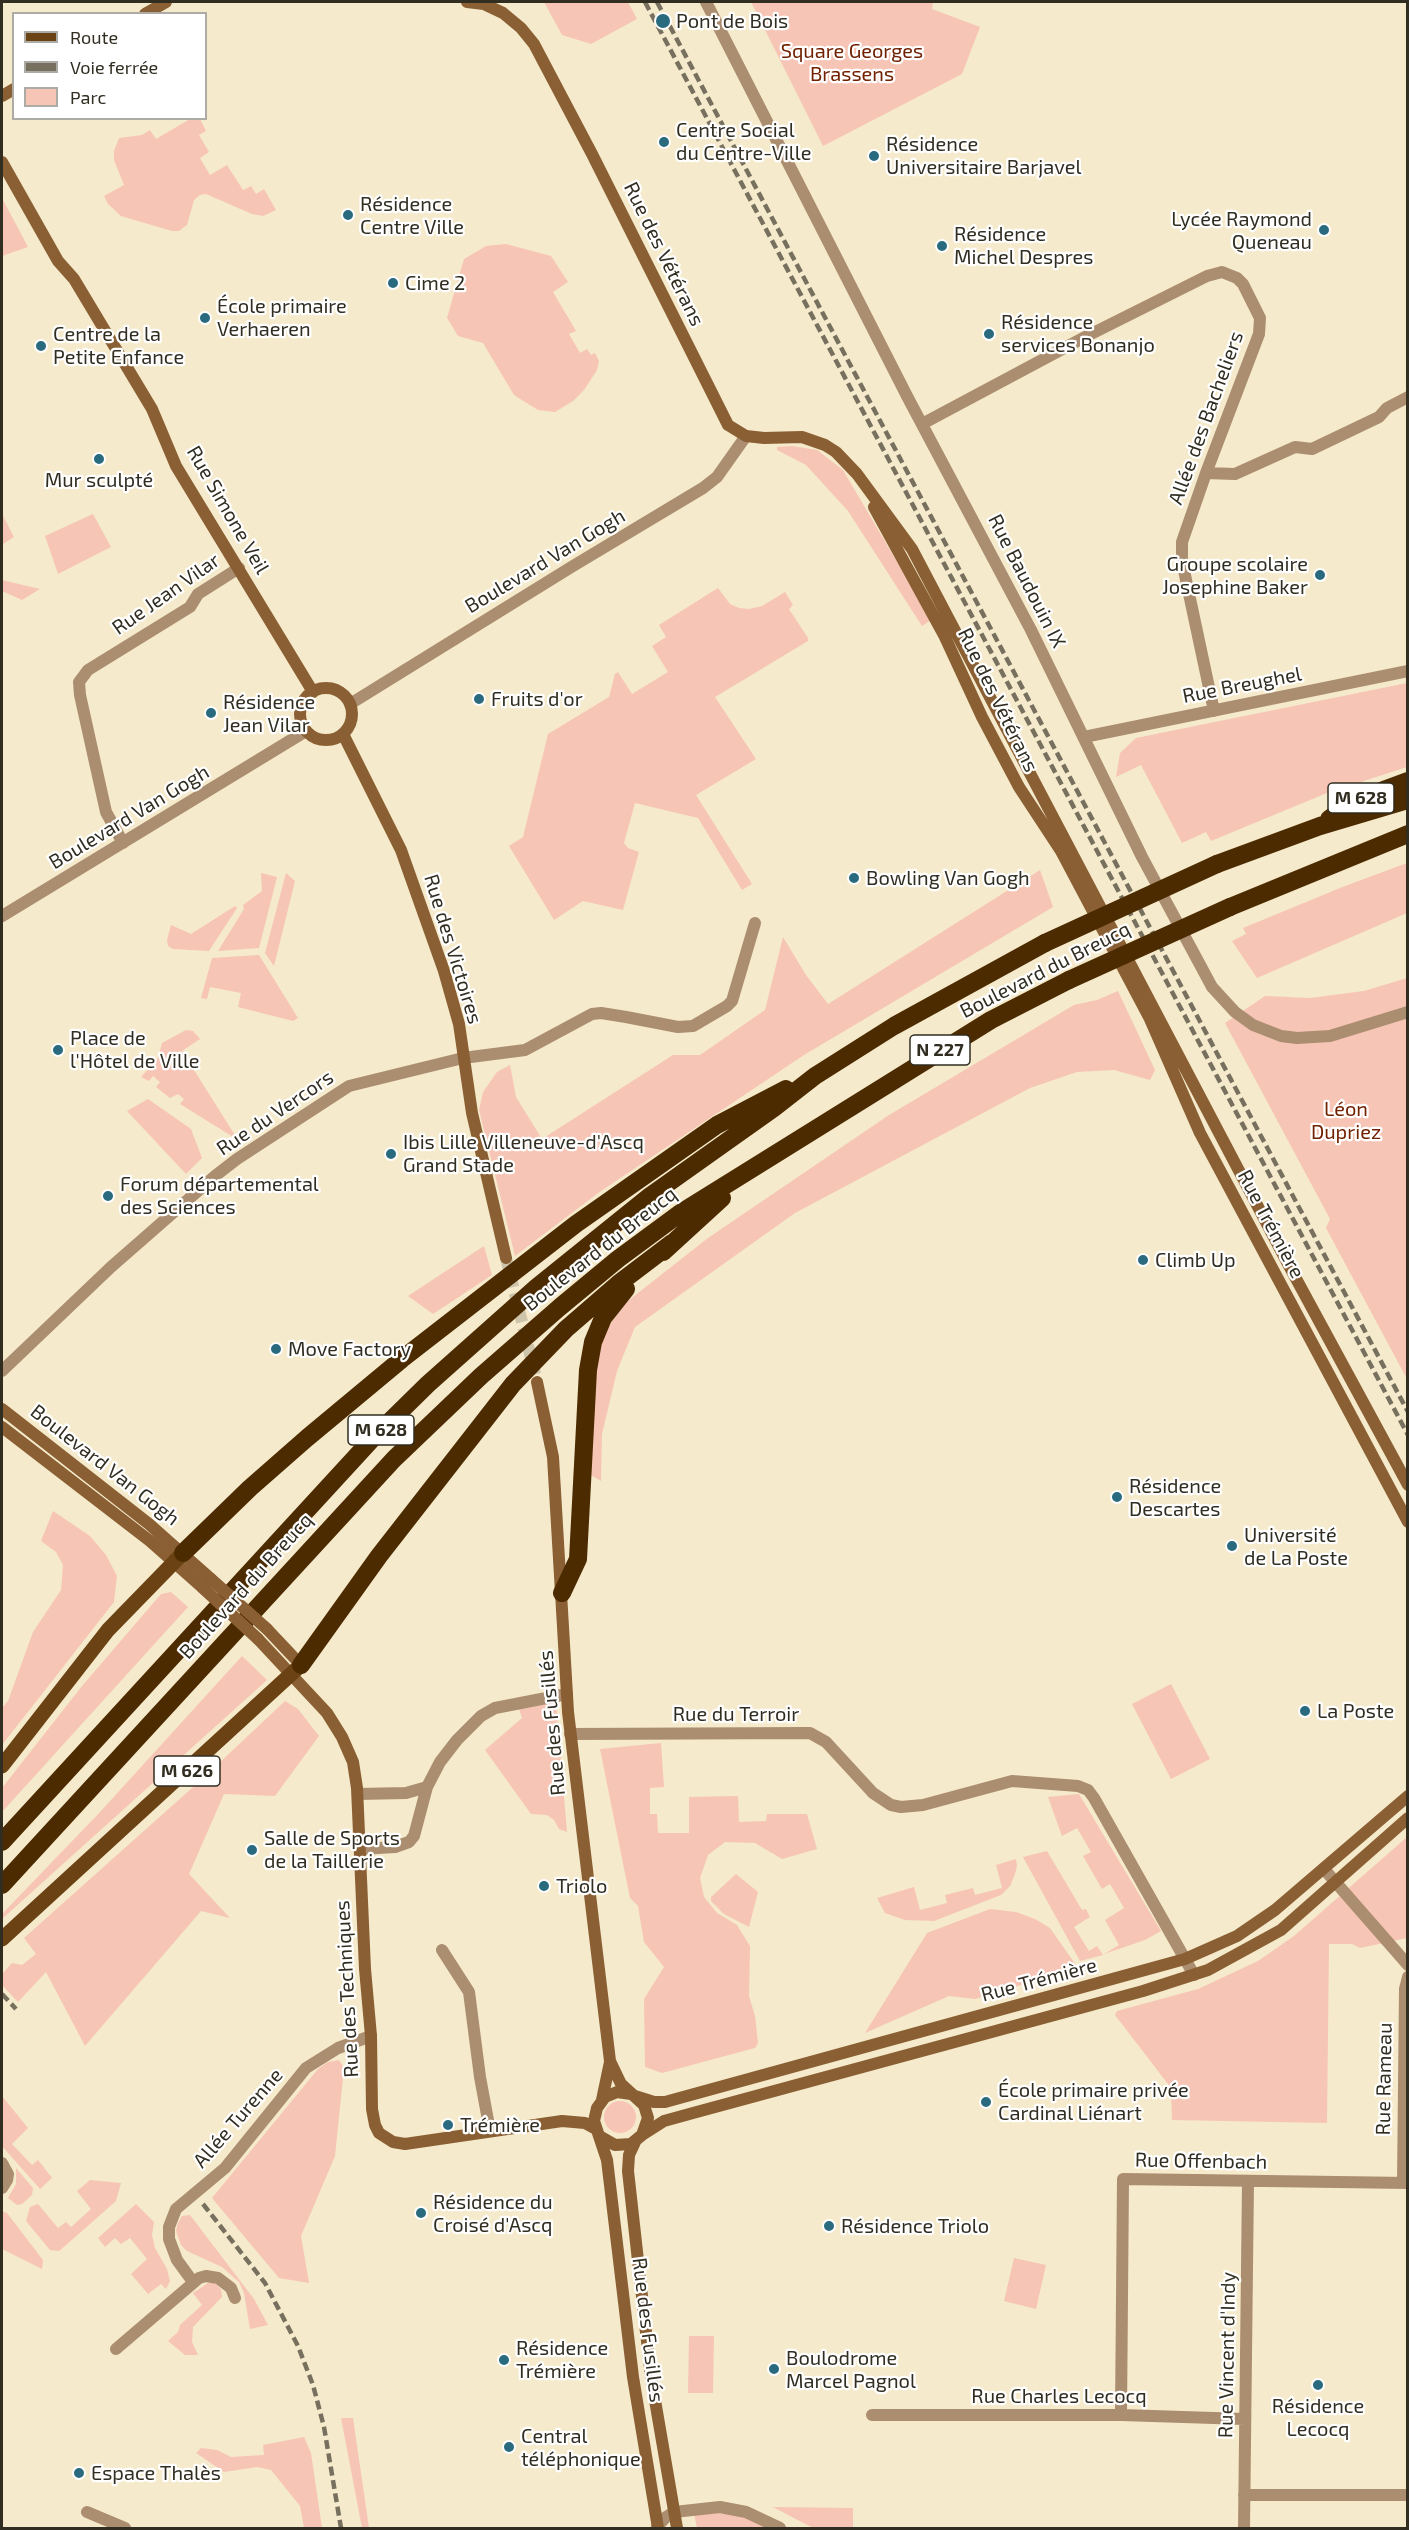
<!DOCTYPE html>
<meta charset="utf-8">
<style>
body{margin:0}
#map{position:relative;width:1409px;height:2530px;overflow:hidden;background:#f5eacb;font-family:"Exo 2",sans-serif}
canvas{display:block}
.frame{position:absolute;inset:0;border:3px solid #312d21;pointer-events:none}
.legend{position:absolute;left:12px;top:12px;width:195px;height:108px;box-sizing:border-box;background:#fff;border:2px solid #adaba6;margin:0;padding:8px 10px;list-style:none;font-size:18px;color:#312d21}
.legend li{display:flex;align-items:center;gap:12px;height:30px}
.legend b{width:30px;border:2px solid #adaba6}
</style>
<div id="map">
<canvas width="1409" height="2530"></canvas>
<div class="frame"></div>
<ul class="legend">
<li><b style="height:8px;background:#6a4214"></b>Route</li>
<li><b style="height:8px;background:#77705e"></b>Voie ferrée</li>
<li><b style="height:16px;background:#f7c5b5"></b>Parc</li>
</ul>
</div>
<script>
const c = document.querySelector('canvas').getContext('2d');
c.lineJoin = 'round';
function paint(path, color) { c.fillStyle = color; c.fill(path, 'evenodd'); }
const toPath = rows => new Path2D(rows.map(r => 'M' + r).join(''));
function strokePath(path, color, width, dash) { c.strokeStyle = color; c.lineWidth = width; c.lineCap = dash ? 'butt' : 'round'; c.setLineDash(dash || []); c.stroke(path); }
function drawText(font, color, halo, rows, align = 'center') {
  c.font = font + ' "Exo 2",sans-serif'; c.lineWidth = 4.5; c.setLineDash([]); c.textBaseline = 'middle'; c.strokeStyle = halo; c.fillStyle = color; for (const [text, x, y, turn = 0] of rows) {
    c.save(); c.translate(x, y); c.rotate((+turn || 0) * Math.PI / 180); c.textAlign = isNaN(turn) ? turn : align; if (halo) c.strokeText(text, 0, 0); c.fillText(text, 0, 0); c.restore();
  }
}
paint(toPath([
 [544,2,628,2,637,19,591,44,562,35],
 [751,2,933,2,932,9,980,27,962,74,823,146],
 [190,119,200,119,206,131,199,135,209,152,200,158,210,175,227,165,243,190,251,186,256,194,264,189,276,210,263,216,252,214,206,194,200,195,194,200,187,225,179,231,172,231,121,216,108,204,104,196,124,185,114,160,114,151,119,138,142,135,150,130,156,139],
 [2,198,28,247,2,256],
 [506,244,551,256,568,282,553,292,576,331,569,334,580,353,587,349,591,355,595,353,599,361,597,370,584,390,573,401,555,412,538,410,514,395,483,343,458,336,447,318,464,259,486,246],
 [792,446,817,450,843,470,931,620,922,626,848,511,806,465,777,450,777,447],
 [2,514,14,537,3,544,2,547],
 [93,514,111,547,58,574,45,536],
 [2,580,40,589,22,600,2,591],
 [718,588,730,604,739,608,749,609,762,606,785,592,793,605,789,609,808,638,808,641,715,697,756,759,696,795,752,884,742,890,698,818,635,803,624,843,628,848,639,852,623,910,583,901,554,920,509,846,523,837,548,734,609,697,615,674,618,672,632,694,668,672,652,646,666,637,659,625],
 [1407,683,1407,767,1327,793,1211,841,1206,832,1182,843,1141,765,1116,777,1120,753,1136,738],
 [1407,863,1407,913,1257,978,1232,941,1246,934,1243,928,1345,886],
 [1040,870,1053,907,804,1055,601,1191,515,1256,479,1110,483,1092,497,1072,510,1065,516,1097,542,1139,673,1055,700,1055,765,1010,783,937,806,975,828,1004],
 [261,873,277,877,259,948,218,951,244,909,243,905,262,891],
 [286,873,295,881,274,966,265,953],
 [235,906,237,908,209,951,173,949,168,946,167,940,171,925,191,934],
 [259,955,298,1018,293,1021,238,1007,241,993,210,987,207,999,201,998,212,958],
 [1407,978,1407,1379,1326,1228,1330,1219,1225,1023,1265,996,1310,998,1364,991],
 [1118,991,1155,1070,1150,1080,1114,1070,1077,1072,1030,1088,795,1213,635,1327,617,1371,602,1434,601,1481,589,1474,595,1361,607,1329,624,1304,708,1238,889,1115,1074,1005,1097,1000],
 [186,1030,193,1031,200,1039,182,1051,238,1140,180,1104,184,1099,178,1094,170,1098,156,1087,160,1082,153,1076,149,1081,141,1077,158,1058,162,1043],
 [148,1099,191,1129,202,1158,186,1174,127,1111],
 [484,1246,492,1275,433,1314,408,1296],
 [53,1511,90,1536,106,1555,117,1576,114,1602,2,1745,2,1708,8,1701,33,1632,61,1590,63,1565,56,1552,41,1541],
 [171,1592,188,1607,2,1812,2,1788,82,1686,161,1594],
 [242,1656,267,1680,2,1919,2,1914,101,1811],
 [1171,1684,1210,1759,1171,1779,1132,1704],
 [285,1701,298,1709,319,1736,275,1796,224,1794,189,1874,230,1918,201,1911,85,2046,46,1972,18,2002,2,1985,2,1974,12,1963,22,1965,36,1954,24,1938,201,1780],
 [556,1702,567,1832,559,1829,554,1820,547,1815,531,1814,485,1750,522,1718,519,1709],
 [661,1743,664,1787,650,1788,650,1814,657,1814,658,1833,689,1833,689,1797,738,1796,739,1822,766,1821,767,1814,807,1814,817,1849,782,1859,755,1843,725,1842,708,1855,700,1878,704,1897,717,1913,737,1925,750,1946,749,1996,755,2016,758,2043,755,2048,662,2073,645,2067,644,1999,664,1967,644,1942,638,1906,630,1898,600,1749],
 [1079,1794,1161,1931,1145,1940,1104,1954,1119,1945,1105,1920,1124,1908,1110,1884,1102,1889,1083,1856,1091,1852,1077,1828,1062,1836,1048,1797],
 [1407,1837,1407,1938,1360,1948,1352,1944,1329,1944,1327,2123,1172,2120,1171,2088,1115,2015,1117,2011,1198,1989,1258,1961,1294,1936],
 [1047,1851,1082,1910,1086,1909,1090,1917,1074,1927,1089,1951,1097,1946,1103,1955,1080,1961,1023,1857],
 [1016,1859,1017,1866,1015,1874,1010,1886,1001,1895,934,1921,905,1920,885,1913,877,1898,914,1887,920,1910,947,1903,945,1895,973,1888,975,1895,1002,1888,996,1865],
 [736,1874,758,1892,749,1927,724,1914,711,1901,711,1897],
 [990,1909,1016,1912,1035,1919,1050,1928,1078,1968,975,1999,949,1996,865,2033,927,1933],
 [339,2060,344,2068,335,2156,301,2236,309,2283,279,2278,212,2198,318,2069,328,2062],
 [2,2096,28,2128,12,2144,32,2165,38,2160,52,2178,40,2189,2,2146],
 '604 2117a16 16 0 1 1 32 0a16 16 0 1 1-32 0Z',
 [16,2168,33,2188,32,2195,22,2204,17,2205,8,2198,16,2184],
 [90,2180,121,2183,116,2201,65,2246,59,2251,50,2250,26,2221,30,2207,38,2204,58,2228,66,2222,71,2227,91,2209,77,2191],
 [136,2204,154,2222,152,2235,155,2248,167,2269,170,2281,166,2289,161,2284,148,2294,131,2274,147,2259,130,2238,121,2244,115,2238,105,2247,98,2238],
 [2,2211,7,2213,43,2260,42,2269,2,2249],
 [190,2215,254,2299,268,2325,250,2329,244,2293,239,2282,222,2267,187,2251,181,2245,176,2231,178,2223,182,2216],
 [1014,2258,1046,2265,1036,2309,1004,2301],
 [208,2283,215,2283,221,2289,222,2297,193,2327,192,2342,198,2355,185,2355,168,2341,178,2332,180,2325,202,2305,193,2293],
 [689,2336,714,2336,713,2393,688,2393],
 [341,2418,353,2418,369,2528,362,2528],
 [304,2437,311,2453,322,2528,304,2528,300,2506,271,2470,257,2467,224,2472,196,2453,201,2448,217,2450,231,2457,264,2455,263,2445],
 [773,2507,853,2508,853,2528,813,2528],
 [718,2513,734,2514,756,2521,770,2528,697,2528,694,2514]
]), '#f7c5b5');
strokePath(toPath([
 [506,1258,537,1382]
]), '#cec4a9', 12, [12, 6]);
strokePath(toPath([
 [706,2,908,398,1031,630,1142,857,1212,987,1235,1012,1253,1025,1281,1036,1297,1038,1330,1036,1408,1012],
 [922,424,1085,337,1207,276,1222,272,1237,278,1243,284,1260,318,1259,334,1206,473,1182,542,1182,561,1214,711],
 [1206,473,1235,474,1295,447,1312,449,1379,417,1387,408,1408,397],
 [350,704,573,566,703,488,717,477,746,436],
 [1084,737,1408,671],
 [123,843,106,812,80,695,79,682,88,670,190,607,198,594,239,568],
 [2,916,306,731],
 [2,1371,111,1267,215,1176,237,1159,349,1086,463,1058,525,1050,592,1014,601,1013,626,1017,678,1027,693,1026,727,1006,732,1001,755,923],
 [570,1734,810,1733,826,1742,873,1793,891,1805,901,1807,923,1805,1012,1781,1078,1786,1088,1790,1094,1798,1194,1975],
 [358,1794,406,1793,427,1787],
 [361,1849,395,1847,409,1842,414,1836,427,1787,440,1762,457,1740,481,1716,495,1708,567,1694],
 [1324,1869,1408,1965],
 [442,1950,469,1992,480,2077,490,2131],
 [2,2163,8,2174,7,2180,2,2188],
 [1403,2183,1405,1989,1408,1977],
 [193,2282,177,2260,169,2239,169,2227,176,2209,225,2168,306,2068,338,2048,371,2036],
 [116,2349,199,2278,206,2276,218,2278,231,2288,235,2298],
 [872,2415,1121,2415,1245,2419],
 [1121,2415,1123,2179,1408,2183],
 [1244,2495,1408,2495],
 [87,2512,125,2528],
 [657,2527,666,2517,674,2512,720,2507,746,2512,780,2528],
 [1244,2528,1248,2181]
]), '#ab8d70', 12);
strokePath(toPath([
 [467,2,484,4,503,13,521,28,534,44,592,154,728,425,746,436,764,438,802,437,825,445,836,452,857,474,912,549,1287,1262,1408,1485],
 [145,14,166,2],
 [2,96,14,89],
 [2,162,58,261,74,279,152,409,176,466,313,692],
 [874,507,944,635,982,717,1019,787,1061,851,1150,1019,1200,1133,1408,1522],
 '300 714a26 26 0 1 1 52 0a26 26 0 1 1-52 0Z',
 [343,734,401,850,444,971,459,1024,472,1113,506,1258],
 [537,1382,553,1457,568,1712,610,2061,621,2084,644,2105,648,2118,642,2135,631,2144,615,2145,601,2137],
 [2,1409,149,1524,211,1579],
 [2,1427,150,1541,203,1588],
 [267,1629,301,1665],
 [258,1639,327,1713,342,1737,353,1762,357,1788,365,1969,371,2036,372,2109,375,2125,379,2133,393,2142,405,2144,562,2121,585,2123,596,2129],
 [631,2094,617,2092,605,2097,597,2108,594,2121,607,2160,633,2377,658,2528],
 [635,2096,654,2102,665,2102,1185,1959,1237,1936,1275,1910,1408,1796],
 [602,2100,610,2062],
 [642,2135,664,2121,693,2113,1143,1991,1208,1970,1281,1930,1408,1818],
 [635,2142,629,2155,628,2171,651,2377,677,2528]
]), '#8a5f33', 12);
strokePath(toPath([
 [2,1766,108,1630,183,1553],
 [2,1939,301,1665]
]), '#6a4214', 15);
strokePath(toPath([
 [1329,819,1354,801,1408,781],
 [1217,864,1320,826,1408,800],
 [1230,907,1408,834],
 [663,1252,722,1198],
 [183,1553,250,1488,307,1438,402,1359,576,1224,717,1125,786,1089],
 [562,1593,578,1559,588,1370,593,1342,603,1318,626,1289],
 [301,1665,379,1556,513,1384,566,1329,618,1284,672,1243],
 [2,1842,374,1437,428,1384,537,1287,650,1196,774,1108,815,1076,894,1026,1045,943],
 [2,1885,394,1459,481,1376,560,1307,618,1259,679,1214,991,1020,1069,980]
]), '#4d2b01', 18);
strokePath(toPath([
 [645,2,1408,1435],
 [657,2,1408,1412],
 [2,1994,16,2009],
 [203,2204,265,2283,298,2346,313,2385,324,2427,341,2528]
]), '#77705e', 4.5, [9, 4.5]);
strokePath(toPath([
 [211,1579,267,1629],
 [203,1588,258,1639]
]), '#8a5f33', 12);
strokePath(toPath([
 [1045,943,1217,864],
 [1069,980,1230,907]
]), '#4d2b01', 18);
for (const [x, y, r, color] of [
 [663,21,8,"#2a6a7f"],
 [664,142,6,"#2a6a7f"],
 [874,156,6,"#2a6a7f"],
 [348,215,6,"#2a6a7f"],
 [1324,230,6,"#2a6a7f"],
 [942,246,6,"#2a6a7f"],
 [393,283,6,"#2a6a7f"],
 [205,318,6,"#2a6a7f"],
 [989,334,6,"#2a6a7f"],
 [41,346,6,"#2a6a7f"],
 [99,459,6,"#2a6a7f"],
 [1320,575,6,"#2a6a7f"],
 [479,699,6,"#2a6a7f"],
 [211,713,6,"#2a6a7f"],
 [854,878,6,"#2a6a7f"],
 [58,1050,6,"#2a6a7f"],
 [391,1154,6,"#2a6a7f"],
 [108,1196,6,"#2a6a7f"],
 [1143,1260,6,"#2a6a7f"],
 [276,1349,6,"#2a6a7f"],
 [1117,1497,6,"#2a6a7f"],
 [1232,1546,6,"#2a6a7f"],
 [1305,1711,6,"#2a6a7f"],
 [252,1850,6,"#2a6a7f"],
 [544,1886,6,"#2a6a7f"],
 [986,2102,6,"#2a6a7f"],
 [448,2125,6,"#2a6a7f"],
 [421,2213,6,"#2a6a7f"],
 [829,2226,6,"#2a6a7f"],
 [504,2360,6,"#2a6a7f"],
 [774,2369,6,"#2a6a7f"],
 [1318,2385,6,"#2a6a7f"],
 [509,2447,6,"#2a6a7f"],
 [79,2473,6,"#2a6a7f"]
]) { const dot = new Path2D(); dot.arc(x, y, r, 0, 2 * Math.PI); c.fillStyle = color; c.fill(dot); strokePath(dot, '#fff', 2); }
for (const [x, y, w] of [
 [1361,798,66],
 [940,1050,60],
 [381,1430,66],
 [187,1771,66]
]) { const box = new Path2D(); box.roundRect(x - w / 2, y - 15, w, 30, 4.5); c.fillStyle = '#fff'; c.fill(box); strokePath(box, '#312d21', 1.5); }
drawText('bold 18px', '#312d21', null, [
 ["M 628",1361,798],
 ["N 227",940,1050],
 ["M 628",381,1430],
 ["M 626",187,1771]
]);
drawText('20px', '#312d21', '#fff', [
 ["Pont de Bois",676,21],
 ["Centre Social",676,130],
 ["du Centre-Ville",676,153],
 ["Résidence",886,144],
 ["Universitaire Barjavel",886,167],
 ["Résidence",360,204],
 ["Centre Ville",360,227],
 ["Lycée Raymond",1312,219,"right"],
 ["Queneau",1312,242,"right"],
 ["Résidence",954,234],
 ["Michel Despres",954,257],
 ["Cime 2",405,283],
 ["École primaire",217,306],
 ["Verhaeren",217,329],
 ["Résidence",1001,322],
 ["services Bonanjo",1001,345],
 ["Centre de la",53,334],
 ["Petite Enfance",53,357],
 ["Mur sculpté",99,480,"center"],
 ["Groupe scolaire",1308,564,"right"],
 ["Josephine Baker",1308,587,"right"],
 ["Fruits d'or",491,699],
 ["Résidence",223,702],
 ["Jean Vilar",223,725],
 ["Bowling Van Gogh",866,878],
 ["Place de",70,1038],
 ["l'Hôtel de Ville",70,1061],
 ["Ibis Lille Villeneuve-d'Ascq",403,1142],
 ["Grand Stade",403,1165],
 ["Forum départemental",120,1184],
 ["des Sciences",120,1207],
 ["Climb Up",1155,1260],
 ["Move Factory",288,1349],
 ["Résidence",1129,1486],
 ["Descartes",1129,1509],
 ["Université",1244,1535],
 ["de La Poste",1244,1558],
 ["La Poste",1317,1711],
 ["Salle de Sports",264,1838],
 ["de la Taillerie",264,1861],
 ["Triolo",556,1886],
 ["École primaire privée",998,2090],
 ["Cardinal Liénart",998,2113],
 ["Trémière",460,2125],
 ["Résidence du",433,2202],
 ["Croisé d'Ascq",433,2225],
 ["Résidence Triolo",841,2226],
 ["Résidence",516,2348],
 ["Trémière",516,2371],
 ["Boulodrome",786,2358],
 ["Marcel Pagnol",786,2381],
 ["Résidence",1318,2406,"center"],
 ["Lecocq",1318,2429,"center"],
 ["Central",521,2436],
 ["téléphonique",521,2459],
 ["Espace Thalès",91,2473]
], 'left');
drawText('20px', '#712000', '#fff', [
 ["Square Georges",852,51],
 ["Brassens",852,74],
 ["Léon",1346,1109],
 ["Dupriez",1346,1132]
]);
drawText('20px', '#312d21', '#fff', [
 ["Rue des Vétérans",664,254,64],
 ["Allée des Bacheliers",1206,418,-70],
 ["Rue Simone Veil",228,510,60],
 ["Boulevard Van Gogh",545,561,-31],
 ["Rue Baudouin IX",1027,581,63],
 ["Rue Jean Vilar",166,594,-35],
 ["Rue Breughel",1242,685,-11],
 ["Rue des Vétérans",998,700,64],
 ["Boulevard Van Gogh",129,817,-31],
 ["Rue des Victoires",453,949,73],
 ["Boulevard du Breucq",1045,970,-27],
 ["Rue du Vercors",275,1113,-34],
 ["Rue Trémière",1271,1224,62],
 ["Boulevard du Breucq",600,1249,-38],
 ["Boulevard Van Gogh",105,1465,38],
 ["Boulevard du Breucq",246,1586,-48],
 ["Rue du Terroir",736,1714],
 ["Rue des Fusillés",552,1723,-95],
 ["Rue Trémière",1039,1980,-15],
 ["Rue des Techniques",347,1989,-93],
 ["Rue Rameau",1384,2079,-89],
 ["Allée Turenne",238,2118,-49],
 ["Rue Offenbach",1201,2161,1],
 ["Rue des Fusillés",648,2330,83],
 ["Rue Vincent d'Indy",1227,2355,-89],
 ["Rue Charles Lecocq",1059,2396]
]);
</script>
